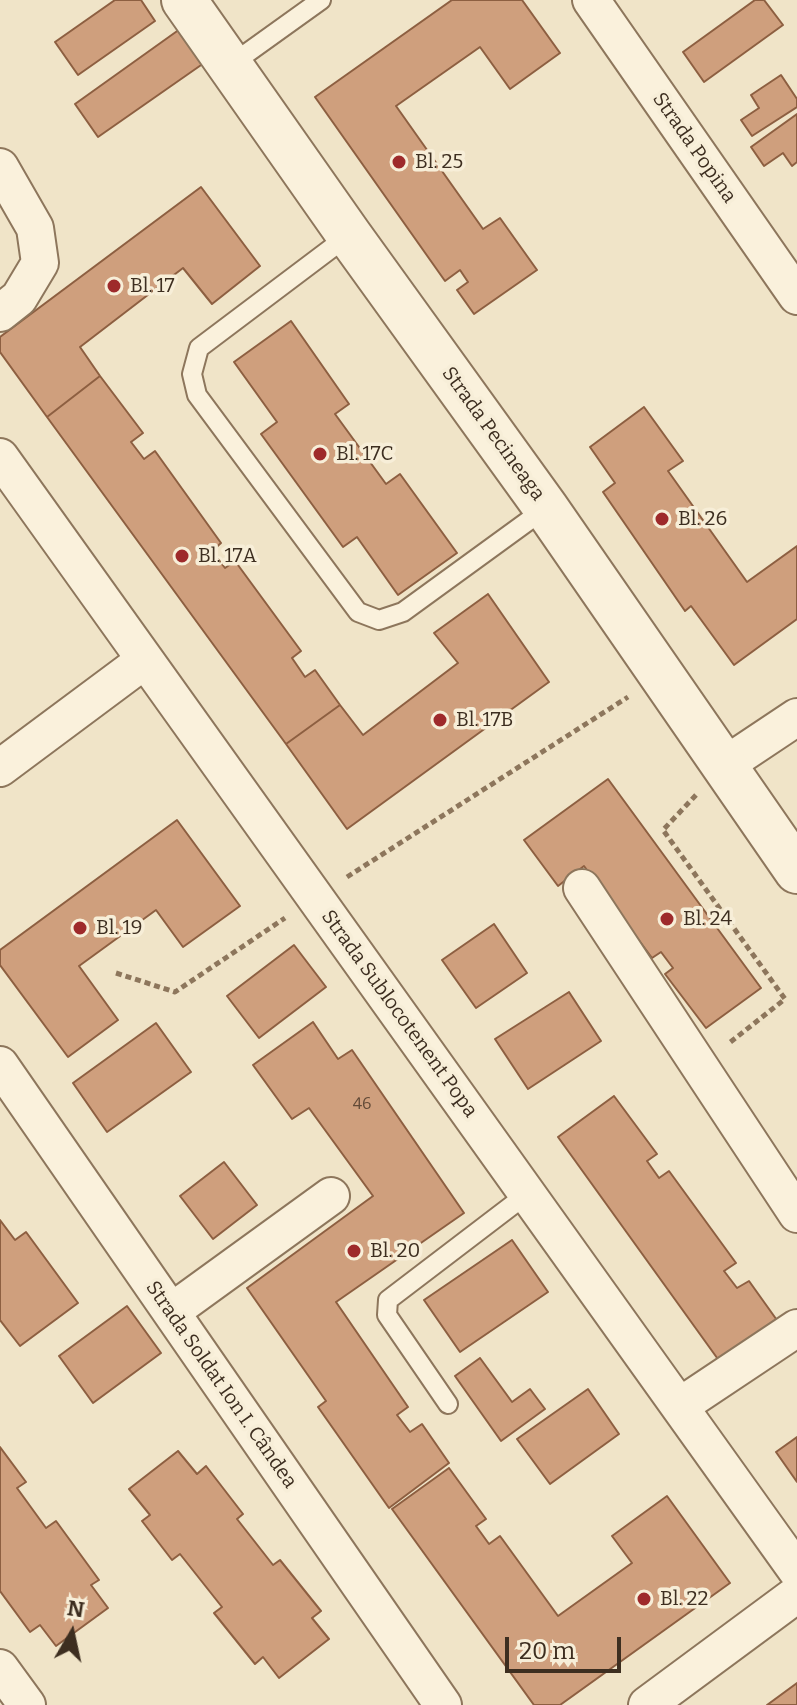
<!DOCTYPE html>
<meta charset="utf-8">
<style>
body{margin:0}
#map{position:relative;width:797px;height:1705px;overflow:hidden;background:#f0e4c8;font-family:Bitter,serif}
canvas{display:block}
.north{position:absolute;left:32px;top:1593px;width:80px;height:80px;-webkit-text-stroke:6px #f7eed8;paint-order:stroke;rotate:9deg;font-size:22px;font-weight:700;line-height:32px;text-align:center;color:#3d2e20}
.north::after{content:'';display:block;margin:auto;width:28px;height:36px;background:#3d2e20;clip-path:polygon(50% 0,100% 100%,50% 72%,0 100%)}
.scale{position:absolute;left:505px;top:1637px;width:116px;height:36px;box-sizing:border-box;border:4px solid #3d2e20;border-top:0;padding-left:10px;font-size:24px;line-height:28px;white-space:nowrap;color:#3d2e20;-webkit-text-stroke:6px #f7eed8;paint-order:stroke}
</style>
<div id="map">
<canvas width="797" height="1705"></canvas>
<div class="north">N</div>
<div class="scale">20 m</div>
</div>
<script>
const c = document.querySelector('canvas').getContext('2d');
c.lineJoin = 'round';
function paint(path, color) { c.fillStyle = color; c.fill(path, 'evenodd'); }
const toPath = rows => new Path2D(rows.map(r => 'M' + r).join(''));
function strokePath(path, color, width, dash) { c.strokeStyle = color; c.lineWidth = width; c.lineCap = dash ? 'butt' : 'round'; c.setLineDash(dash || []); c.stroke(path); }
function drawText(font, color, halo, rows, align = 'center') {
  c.font = font + ' Bitter,serif'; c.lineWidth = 7; c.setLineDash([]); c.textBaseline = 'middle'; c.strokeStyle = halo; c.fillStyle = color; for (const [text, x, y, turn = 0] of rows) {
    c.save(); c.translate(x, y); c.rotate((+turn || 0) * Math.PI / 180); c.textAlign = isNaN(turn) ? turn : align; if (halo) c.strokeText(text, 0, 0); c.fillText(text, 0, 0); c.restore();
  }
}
const building = toPath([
 [115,0,141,0,155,21,78,75,55,42,115,0],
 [452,0,522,0,560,53,510,89,480,47,396,106,483,229,500,218,537,270,474,314,457,290,468,282,460,270,445,281,315,97,452,0],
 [755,0,764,0,783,25,704,82,683,52,755,0],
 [180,29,204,63,98,137,75,104,180,29],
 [781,75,797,99,797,107,752,136,741,120,759,108,751,95,781,75],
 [797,114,797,162,792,166,783,153,764,166,751,147,797,114],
 [201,187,260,266,212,304,183,268,80,347,100,376,47,417,0,352,0,337,201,187],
 [291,321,349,404,335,414,386,484,400,474,457,553,398,595,357,537,343,547,261,434,277,422,234,362,291,321],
 [100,376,143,433,131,442,144,459,155,451,221,543,212,551,225,568,235,561,301,651,292,658,305,677,315,670,340,705,286,744,47,417,100,376],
 [644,407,683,461,668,471,747,582,797,546,797,619,734,665,691,606,685,611,603,492,615,483,590,447,644,407],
 [488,594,549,682,347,829,286,744,340,705,363,735,458,663,434,633,488,594],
 [608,779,761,988,706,1028,665,974,673,968,661,952,652,958,584,866,558,886,524,840,608,779],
 [177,820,240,906,183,947,156,910,79,966,118,1020,68,1057,0,965,0,950,177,820],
 [494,924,527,973,476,1008,442,960,494,924],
 [294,945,326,987,259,1038,227,996,294,945],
 [569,992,601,1041,528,1089,495,1039,569,992],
 [313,1022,338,1059,352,1050,464,1213,336,1302,408,1407,397,1415,410,1432,422,1424,449,1463,389,1508,318,1407,326,1401,247,1288,373,1196,309,1108,292,1119,253,1065,313,1022],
 [156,1023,191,1072,107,1132,73,1083,156,1023],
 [614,1096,657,1154,647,1161,659,1178,669,1171,736,1263,724,1271,737,1288,749,1281,779,1323,720,1362,558,1137,614,1096],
 [224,1162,257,1205,213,1239,180,1196,224,1162],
 [0,1220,15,1240,26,1232,78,1303,20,1346,0,1320,0,1220],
 [512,1240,548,1292,460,1352,424,1300,512,1240],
 [127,1306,161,1353,93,1403,59,1356,127,1306],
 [480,1358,512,1402,530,1389,545,1409,501,1441,455,1376,480,1358],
 [588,1389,619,1434,550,1484,517,1439,588,1389],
 [797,1437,797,1482,776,1452,797,1437],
 [0,1447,26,1482,17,1488,46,1528,56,1521,99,1580,91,1585,108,1608,56,1646,40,1625,30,1632,0,1591,0,1447],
 [178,1451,197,1474,206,1466,243,1514,237,1519,273,1565,280,1560,321,1611,312,1618,329,1639,279,1678,263,1657,255,1664,214,1613,222,1607,180,1554,172,1560,142,1521,150,1515,129,1489,178,1451],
 [449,1468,486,1519,476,1526,489,1544,500,1536,558,1616,632,1563,612,1536,667,1496,730,1583,560,1705,534,1705,392,1509,449,1468],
 [797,1683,797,1705,767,1705,797,1683]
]);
paint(building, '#cf9f7d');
strokePath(building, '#8d5f41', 2);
const service = toPath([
 [229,66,321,0],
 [349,235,199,348,192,374,197,395,358,612,379,620,403,612,546,508],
 [448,1404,387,1315,388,1300,527,1194]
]);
const minor = toPath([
 [591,0,797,296],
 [0,167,35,228,40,263,19,298,0,313],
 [0,457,797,1571],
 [725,765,797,717],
 [0,768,145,660],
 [582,888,797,1214],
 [0,1065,443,1705],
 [171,1312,331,1196],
 [680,1406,797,1328],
 [0,1668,27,1705],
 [647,1705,797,1594]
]);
const tertiary = toPath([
 [184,0,349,235,546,508,797,871]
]);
strokePath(service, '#8d765c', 22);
strokePath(minor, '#8d765c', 40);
strokePath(tertiary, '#8d765c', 48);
strokePath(toPath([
 [696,795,663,830,785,999,728,1044],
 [347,877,628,697],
 [116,973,175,992,285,918]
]), '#8d765c', 5, [6, 4]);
strokePath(service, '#faf1dc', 18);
strokePath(minor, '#faf1dc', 36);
strokePath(tertiary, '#faf1dc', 44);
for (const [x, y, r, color] of [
 [399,162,8,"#9e2a2b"],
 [114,286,8,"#9e2a2b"],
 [320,454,8,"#9e2a2b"],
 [662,519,8,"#9e2a2b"],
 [182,556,8,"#9e2a2b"],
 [440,720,8,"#9e2a2b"],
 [667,919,8,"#9e2a2b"],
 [80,928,8,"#9e2a2b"],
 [354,1251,8,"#9e2a2b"],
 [644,1599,8,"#9e2a2b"]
]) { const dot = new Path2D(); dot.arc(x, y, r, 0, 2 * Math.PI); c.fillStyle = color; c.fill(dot); strokePath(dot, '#f7eed8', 3); }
drawText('16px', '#624a37', null, [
 ["46",362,1105]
]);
drawText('20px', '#3d2e20', '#f7eed8', [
 ["Strada Popina",694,148,55],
 ["Strada Pecineaga",493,434,54],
 ["Strada Sublocotenent Popa",399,1014,54],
 ["Strada Soldat Ion I. Cândea",221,1385,55]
]);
drawText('20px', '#3d2e20', '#f7eed8', [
 ["Bl. 25",415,162],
 ["Bl. 17",130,286],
 ["Bl. 17C",336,454],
 ["Bl. 26",678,519],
 ["Bl. 17A",198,556],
 ["Bl. 17B",456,720],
 ["Bl. 24",683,919],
 ["Bl. 19",96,928],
 ["Bl. 20",370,1251],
 ["Bl. 22",660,1599]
], 'left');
</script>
